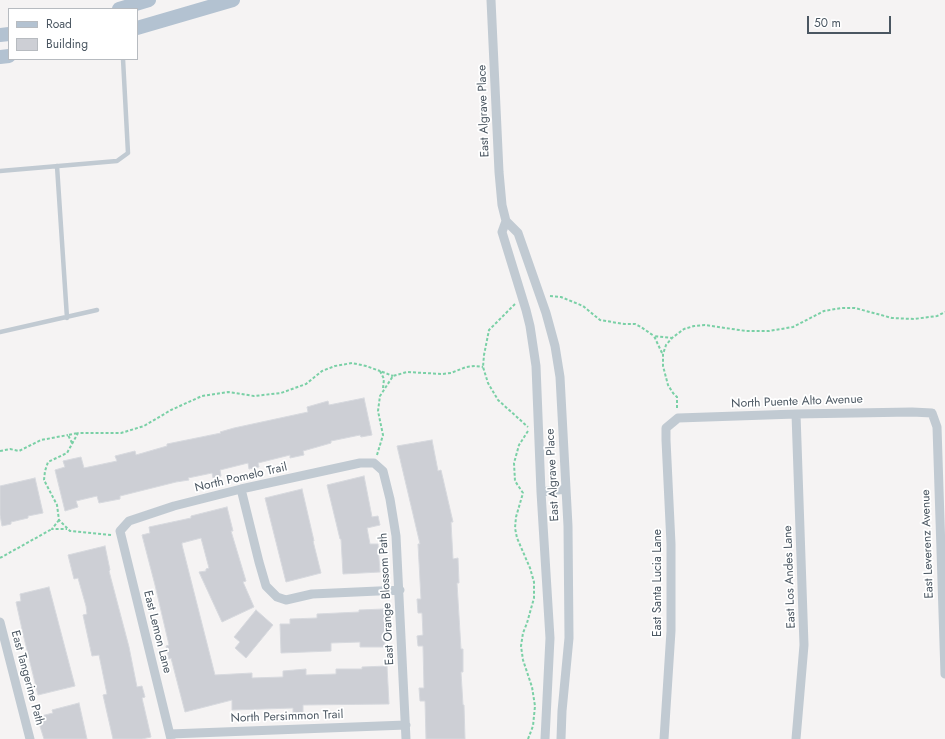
<!DOCTYPE html>
<style>
body{margin:0}
#map{position:relative;width:945px;height:739px;overflow:hidden;background:#f5f3f3;font-family:Jost,sans-serif}
canvas{display:block}
.legend{position:absolute;left:8px;top:8px;width:130px;height:52px;box-sizing:border-box;background:#fff;border:1px solid #b7bbc0;margin:0;padding:5px 7px;list-style:none;font-size:12px;color:#4a5661}
.legend li{display:flex;align-items:center;gap:8px;height:20px}
.legend b{width:20px;border:1px solid #b7bbc0}
.scale{position:absolute;left:807px;top:16px;width:84px;height:18px;box-sizing:border-box;border:2px solid #4a5661;border-top:0;padding-left:5px;font-size:12px;line-height:14px;white-space:nowrap;color:#4a5661;-webkit-text-stroke:3px #fff;paint-order:stroke}
</style>
<div id="map">
<canvas width="945" height="739"></canvas>
<ul class="legend">
<li><b style="height:5px;background:#b3c2d1"></b>Road</li>
<li><b style="height:11px;background:#cdcfd5"></b>Building</li>
</ul>
<div class="scale">50 m</div>
</div>
<script>
const c = document.querySelector('canvas').getContext('2d');
c.lineJoin = 'round';
function paint(path, color) { c.fillStyle = color; c.fill(path, 'evenodd'); }
const toPath = rows => new Path2D(rows.map(r => 'M' + r).join(''));
function strokePath(path, color, width, dash) { c.strokeStyle = color; c.lineWidth = width; c.lineCap = dash ? 'butt' : 'round'; c.setLineDash(dash || []); c.stroke(path); }
function drawText(font, color, halo, rows, align = 'center') {
  c.font = font + ' Jost,sans-serif'; c.lineWidth = 3.5; c.setLineDash([]); c.textBaseline = 'middle'; c.strokeStyle = halo; c.fillStyle = color; for (const [text, x, y, turn = 0] of rows) {
    c.save(); c.translate(x, y); c.rotate((+turn || 0) * Math.PI / 180); c.textAlign = isNaN(turn) ? turn : align; if (halo) c.strokeText(text, 0, 0); c.fillText(text, 0, 0); c.restore();
  }
}
const building = toPath([
 [364,398,372,435,361,437,360,435,331,441,331,443,303,451,304,455,290,458,290,455,258,463,259,467,249,469,248,463,220,470,221,476,213,478,212,473,188,478,189,480,176,482,120,496,120,499,99,503,97,496,76,501,78,507,65,511,55,470,65,467,63,461,81,457,84,468,117,461,115,456,135,451,136,455,167,446,167,444,221,433,220,432,234,428,308,412,307,407,328,401,329,405,364,398],
 [432,440,438,471,441,470,453,522,451,522,453,559,458,558,459,583,457,583,461,649,463,649,463,672,461,672,463,705,464,705,465,739,426,739,425,701,420,701,419,688,424,688,423,646,418,646,417,636,423,635,422,613,418,613,417,599,421,599,418,544,420,544,397,446,432,440],
 [364,476,372,517,378,516,380,525,367,528,370,544,378,544,380,572,343,574,341,539,340,539,327,485,364,476],
 [35,478,43,513,28,516,28,518,11,522,11,524,2,526,0,515,0,486,35,478],
 [302,489,314,541,313,541,321,573,286,582,265,498,302,489],
 [227,507,233,531,231,531,246,581,243,582,254,607,222,622,199,572,206,571,206,569,209,568,201,538,182,543,182,545,215,675,252,673,252,678,283,677,283,671,306,669,306,675,336,674,336,669,362,669,362,667,387,666,389,704,303,705,303,712,293,713,293,708,232,710,232,700,185,712,171,658,169,659,166,646,169,645,155,585,142,535,150,533,149,527,191,518,191,516,227,507],
 [105,546,110,570,109,571,129,647,137,687,142,686,145,697,142,698,151,737,142,739,113,739,103,695,107,694,99,655,92,656,83,615,87,614,86,606,78,578,74,579,68,555,105,546],
 [49,587,75,686,38,695,24,638,16,602,21,601,20,594,49,587],
 [384,609,385,647,360,647,360,642,331,643,331,651,281,653,280,624,290,624,290,619,317,618,317,614,359,612,359,610,384,609],
 [256,610,273,625,246,658,235,648,240,642,234,637,256,610],
 [79,703,87,739,44,739,37,717,53,713,52,710,79,703]
]);
paint(building, '#cdcfd5');
strokePath(building, '#d7d9de', 1);
strokePath(toPath([
 [550,296,561,297,583,306,600,320,624,324,635,324,641,327,654,336],
 [515,304,489,330,484,355,483,367,488,383,498,400,528,427],
 [662,353,654,336,672,338],
 [383,388,384,379,380,371,393,376],
 [677,408,677,397,673,393,668,385,663,366,663,354,666,345,672,338,684,329,694,326,705,325,746,331,769,331,793,327,824,311,841,308,855,308,892,318,914,319,937,316,945,312],
 [72,443,68,435,78,433],
 [0,451,10,449,19,451,41,440,68,435],
 [377,455,383,435,378,411,380,396,393,376,407,372,442,374,451,373,466,367,475,366,483,367],
 [59,520,52,529,67,529],
 [111,535,70,531,59,520,57,505,44,480,45,471,48,462,67,453,78,433,121,433,144,426,171,410,202,396,228,392,254,396,281,393,306,384,322,371,335,366,352,363,366,366,380,371],
 [0,558,52,529],
 [528,739,533,726,535,706,532,687,523,660,521,646,523,633,527,623,534,598,534,582,530,568,517,538,515,528,516,517,523,493,515,481,514,463,519,445,528,431]
]), '#7ad0a6', 2, [3, 2]);
strokePath(toPath([
 [57,166,67,318],
 [0,171,117,161,128,153,123,59],
 [0,332,97,310]
]), '#c1cad2', 4.5);
strokePath(toPath([
 [491,0,499,172,502,205,506,221,518,233,546,313,555,346,560,377,568,526,569,638,562,711,561,739],
 [506,221,502,232,526,310,530,326,536,366,541,492,550,638,545,739],
 [241,489,259,562,266,586,277,597,286,600,312,594,400,590],
 [541,492,566,489],
 [0,622,30,739],
 [170,734,406,725],
 [171,739,120,531,129,521,174,506,241,489,360,463,374,463,383,471,390,499,396,536,406,739],
 [664,739,671,631,671,544,666,440,666,428,678,418,796,414,912,412,932,413,937,427,945,674],
 [796,739,804,645,796,414]
]), '#c1cad2', 9);
strokePath(toPath([
 [119,9,149,0],
 [137,28,233,0],
 [0,35,9,34],
 [0,57,9,56]
]), '#b3c2d1', 14);
drawText('12px', '#4a5661', '#fff', [
 ["East Algrave Place",484,111,-92],
 ["North Puente Alto Avenue",797,402,-2],
 ["East Algrave Place",553,475,-93],
 ["North Pomelo Trail",241,478,-13],
 ["East Leverenz Avenue",928,544,-92],
 ["East Los Andes Lane",790,577,-92],
 ["East Santa Lucia Lane",658,583,-90],
 ["East Orange Blossom Path",387,599,-93],
 ["East Lemon Lane",157,632,76],
 ["East Tangerine Path",27,678,75],
 ["North Persimmon Trail",287,717,-2]
]);
</script>
